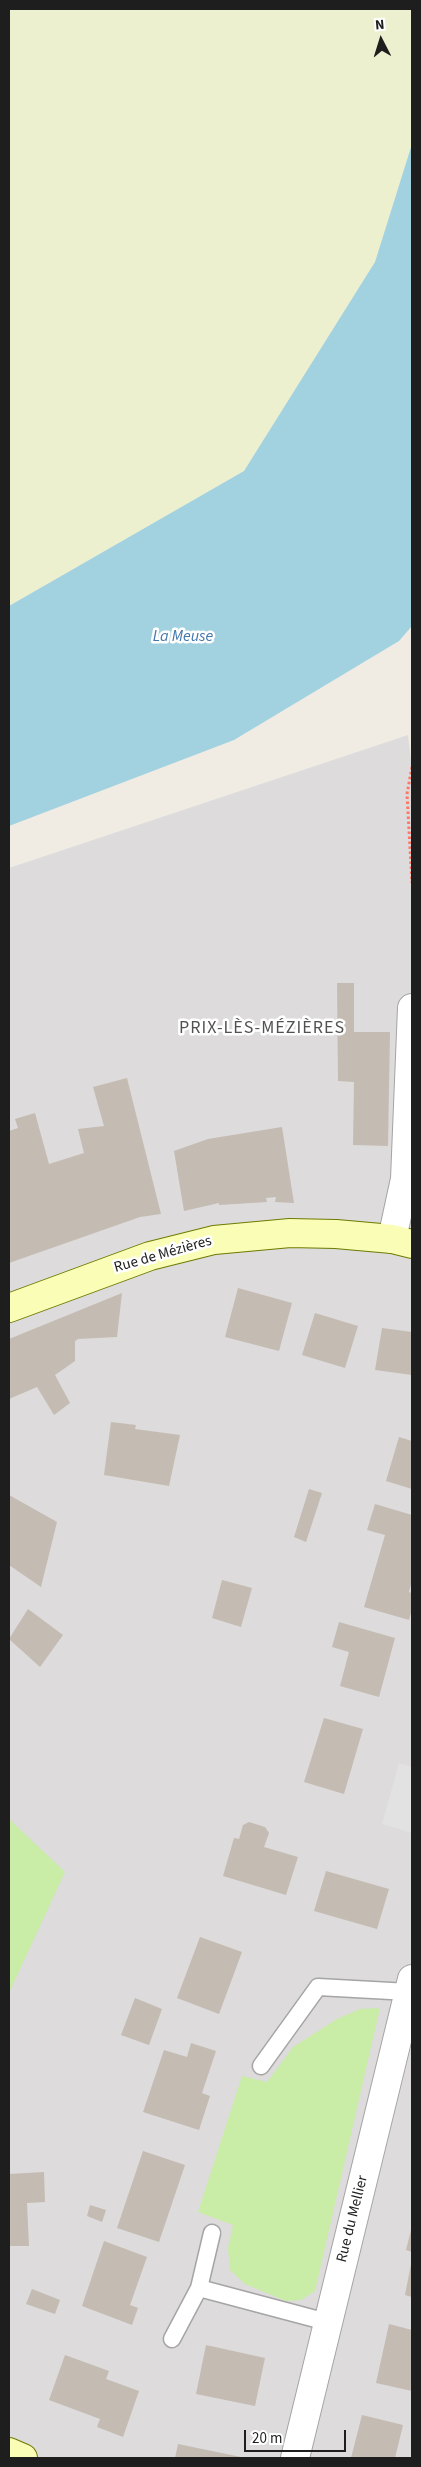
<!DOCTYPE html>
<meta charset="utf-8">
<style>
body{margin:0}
#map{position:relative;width:421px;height:2467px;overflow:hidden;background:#f0ece4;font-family:"Source Sans 3",sans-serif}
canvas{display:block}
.frame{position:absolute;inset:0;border:10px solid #1e1e1e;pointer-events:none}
.north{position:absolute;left:356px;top:15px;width:50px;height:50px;-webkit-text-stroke:4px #fff;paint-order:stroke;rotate:355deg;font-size:14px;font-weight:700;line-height:20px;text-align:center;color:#1e1e1e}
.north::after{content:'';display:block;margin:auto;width:18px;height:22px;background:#1e1e1e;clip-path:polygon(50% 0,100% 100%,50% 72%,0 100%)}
.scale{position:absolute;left:244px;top:2430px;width:102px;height:22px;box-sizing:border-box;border:2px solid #1e1e1e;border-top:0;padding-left:6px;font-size:15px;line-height:18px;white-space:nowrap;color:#1e1e1e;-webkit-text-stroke:4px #fff;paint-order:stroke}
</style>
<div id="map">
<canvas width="421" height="2467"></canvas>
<div class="frame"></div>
<div class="north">N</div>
<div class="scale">20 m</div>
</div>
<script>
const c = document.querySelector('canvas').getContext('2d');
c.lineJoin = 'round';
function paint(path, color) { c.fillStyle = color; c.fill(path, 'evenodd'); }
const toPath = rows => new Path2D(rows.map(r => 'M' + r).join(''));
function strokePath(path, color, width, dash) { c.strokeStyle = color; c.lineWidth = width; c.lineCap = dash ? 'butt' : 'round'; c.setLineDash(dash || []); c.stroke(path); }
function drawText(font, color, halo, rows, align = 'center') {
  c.font = font + ' "Source Sans 3",sans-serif'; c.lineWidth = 5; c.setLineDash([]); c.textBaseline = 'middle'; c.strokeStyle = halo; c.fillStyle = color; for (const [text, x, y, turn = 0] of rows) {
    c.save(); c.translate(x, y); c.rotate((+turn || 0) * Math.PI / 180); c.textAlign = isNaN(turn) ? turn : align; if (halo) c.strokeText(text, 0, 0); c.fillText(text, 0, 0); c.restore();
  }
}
paint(toPath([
 [408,735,412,769,412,2458,9,2458,9,868]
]), '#dddbdb');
paint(toPath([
 [9,9,412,9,412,144,375,262,244,471,9,606]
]), '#edf0ce');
paint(toPath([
 [9,1819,65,1872,9,1993],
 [380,2008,315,2291,301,2300,286,2301,245,2284,230,2270,228,2248,233,2225,198,2212,242,2076,267,2082,293,2047,337,2019,360,2009]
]), '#c9eda7');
paint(toPath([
 [399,1763,412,1767,412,1833,382,1824]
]), '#e2e2e2');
paint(toPath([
 [412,144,412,626,399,641,234,740,9,826,9,606,244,471,375,262]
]), '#a2d2e0');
paint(toPath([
 [337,983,354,983,354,1032,390,1032,388,1146,353,1145,354,1082,338,1081],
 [127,1078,161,1214,140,1217,9,1263,9,1131,18,1128,15,1119,35,1113,49,1164,84,1153,78,1129,104,1126,93,1087],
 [282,1127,294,1203,275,1202,276,1197,266,1198,267,1202,219,1205,219,1203,184,1211,174,1151,208,1139],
 [238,1288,292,1303,279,1351,225,1337],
 [122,1293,117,1337,78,1339,75,1341,75,1361,55,1375,70,1403,54,1415,37,1387,9,1399,9,1339],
 [315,1313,358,1326,345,1368,302,1355],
 [382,1328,412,1332,412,1375,375,1370],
 [111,1422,136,1425,135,1429,180,1435,169,1486,104,1475],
 [399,1437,412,1441,412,1489,386,1481],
 [309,1489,322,1493,306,1542,294,1537],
 [9,1495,57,1522,41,1587,9,1565],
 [375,1504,412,1515,412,1581,409,1592,412,1593,412,1609,409,1620,364,1607,385,1535,367,1530],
 [222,1580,252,1588,241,1627,212,1618],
 [28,1609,63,1635,40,1667,9,1639],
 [339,1622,395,1638,379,1697,340,1686,349,1652,332,1647],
 [324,1718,363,1729,344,1794,304,1782],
 [249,1822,265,1827,269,1833,264,1847,298,1857,286,1895,223,1876,234,1838,239,1839,243,1825],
 [326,1871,389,1889,377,1929,314,1911],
 [200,1937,242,1952,219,2014,177,1998],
 [135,1998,162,2009,149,2045,121,2035],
 [191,2043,216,2051,202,2093,210,2096,199,2130,143,2112,164,2050,187,2057],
 [143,2151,185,2165,159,2242,117,2228],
 [44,2172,45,2202,27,2203,29,2246,9,2246,9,2174],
 [90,2205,106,2210,102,2222,87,2216],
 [412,2226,412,2252,406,2250],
 [104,2241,147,2257,130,2305,138,2308,132,2325,82,2306],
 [411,2264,412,2264,412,2297,405,2295],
 [32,2289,60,2300,55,2314,26,2304],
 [389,2324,412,2330,412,2391,376,2383],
 [206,2345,265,2358,255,2406,196,2394],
 [65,2355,109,2371,106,2379,139,2391,123,2437,97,2427,100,2419,49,2400],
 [362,2415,403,2425,395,2458,351,2458],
 [178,2444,241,2457,241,2458,175,2458]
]), '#c4bbb3');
const lane = toPath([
 [261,2066,318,1987,409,1992],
 [212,2233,199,2288,327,2322],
 [172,2339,199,2288]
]);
const street = toPath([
 [392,1239,405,1179,412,1008],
 [295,2458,412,1979]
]);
const secondary = toPath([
 [9,1308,150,1256,214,1240,290,1233,336,1234,392,1239,412,1244],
 [9,2452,23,2458]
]);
strokePath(lane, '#a5a5a5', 19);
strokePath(street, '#a5a5a5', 30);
strokePath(secondary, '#6d7b00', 30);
strokePath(toPath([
 [412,767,407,794,412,883]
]), '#f76', 3, [2.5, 2.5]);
strokePath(lane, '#fff', 16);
strokePath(street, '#fff', 28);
strokePath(secondary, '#f9fdb5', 28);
drawText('15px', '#1e1e1e', '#fff', [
 ["Rue de Mézières",163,1255,-16],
 ["Rue du Mellier",353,2219,-76]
]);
drawText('italic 16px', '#4277ac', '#fff', [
 ["La Meuse",183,637]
]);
c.letterSpacing = '1px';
drawText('18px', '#515151', '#fff', [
 ["PRIX-LÈS-MÉZIÈRES",262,1029]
]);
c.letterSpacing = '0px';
</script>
